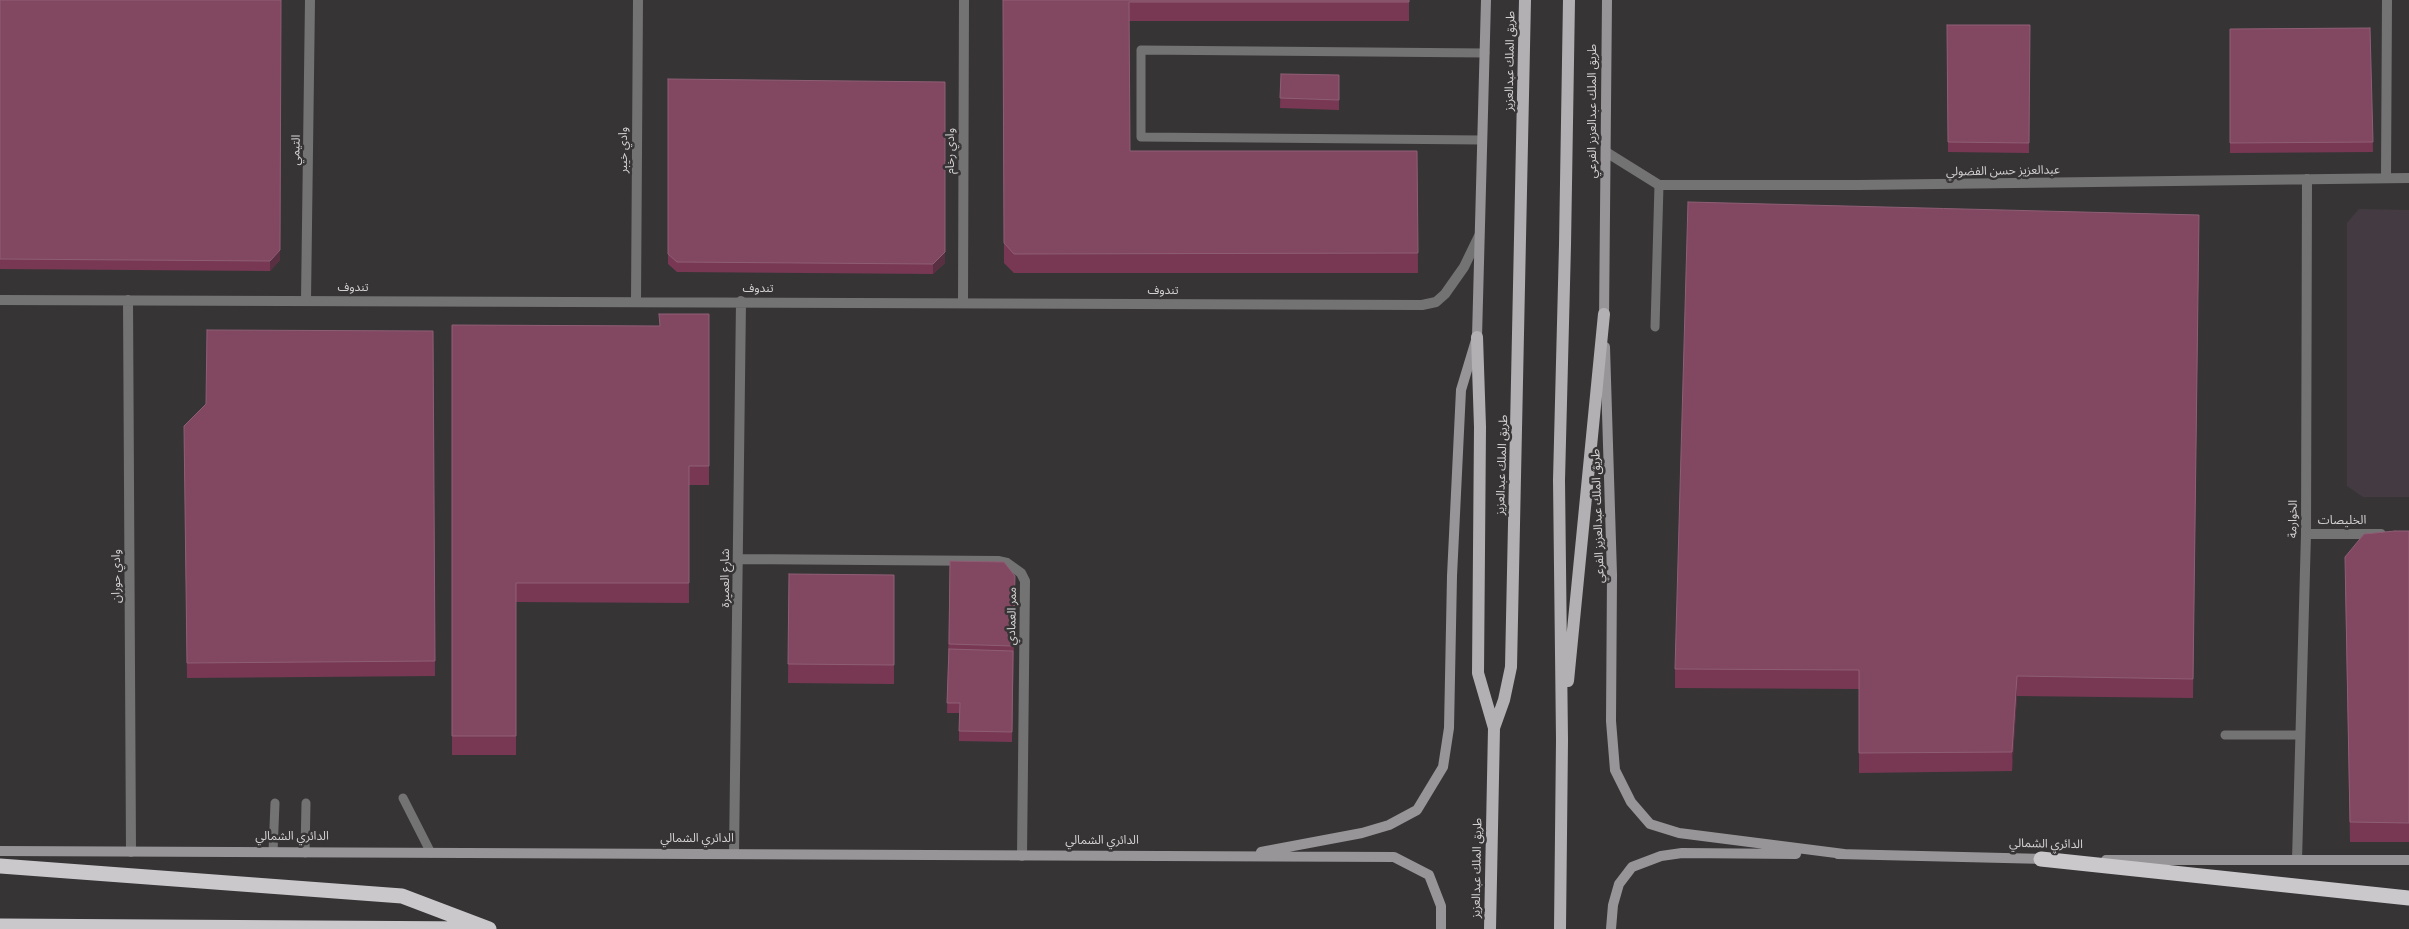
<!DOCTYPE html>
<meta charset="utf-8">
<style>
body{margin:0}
canvas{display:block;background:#363435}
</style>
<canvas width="2409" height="929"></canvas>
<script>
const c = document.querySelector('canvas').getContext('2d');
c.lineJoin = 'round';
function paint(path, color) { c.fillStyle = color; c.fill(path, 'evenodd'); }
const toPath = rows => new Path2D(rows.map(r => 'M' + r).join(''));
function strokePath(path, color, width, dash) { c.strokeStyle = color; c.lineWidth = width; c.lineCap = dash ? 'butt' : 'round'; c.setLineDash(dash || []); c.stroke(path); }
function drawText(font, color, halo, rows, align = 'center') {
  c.font = font + ' "IBM Plex Serif","Noto Sans Arabic",serif'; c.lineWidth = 5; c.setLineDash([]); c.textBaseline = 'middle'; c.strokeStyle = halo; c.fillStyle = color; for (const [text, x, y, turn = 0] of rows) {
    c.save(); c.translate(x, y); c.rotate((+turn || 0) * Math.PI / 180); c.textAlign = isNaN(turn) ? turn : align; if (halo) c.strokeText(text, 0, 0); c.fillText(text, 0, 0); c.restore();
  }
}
paint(toPath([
 [2359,209,2409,210,2409,497,2363,497,2347,486,2347,223]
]), '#433b41');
strokePath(toPath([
 [1482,140,1141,137,1141,50,1485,53],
 [1655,327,1659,185],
 [2225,735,2300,735],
 [403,798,431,853],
 [273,852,275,803],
 [305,853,306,803]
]), '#747374', 9);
strokePath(toPath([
 [1606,152,1659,185,1858,185,2409,178],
 [2386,178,2387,0],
 [0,300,1422,305,1436,302,1445,294,1464,267,1479,236],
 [128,300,131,852],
 [306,300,310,0],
 [636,301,638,0],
 [963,303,964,0],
 [2306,534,2381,534],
 [739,559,998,561,1007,563,1021,573,1025,581,1022,856],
 [734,854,741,301],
 [2297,860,2306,534,2307,179]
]), '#747374', 10);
strokePath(toPath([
 [1604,320,1607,0],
 [1605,347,1612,575,1611,721,1615,770,1631,802,1650,824,1679,833,1844,854],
 [0,851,1394,857,1429,875,1441,906,1441,929],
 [1261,852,1362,833,1389,825,1417,810,1443,767,1449,728,1452,576,1461,390,1477,337,1486,0],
 [1838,854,2046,859],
 [2106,860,2409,860],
 [1611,929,1613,905,1619,884,1632,867,1661,856,1682,853,1796,854]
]), '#979597', 10);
strokePath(toPath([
 [1477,337,1480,427,1478,673,1494,728],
 [1568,681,1604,314],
 [1490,929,1494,728,1504,700,1511,667,1525,0],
 [1560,929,1562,740,1559,480,1565,245,1569,0]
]), '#b2b0b2', 12);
strokePath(toPath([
 [2041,859,2409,898],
 [0,866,402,896,489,929],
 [0,926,476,929]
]), '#cac8cb', 15);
paint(toPath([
 [0,0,280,260,270,271,0,269],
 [1003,0,1409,0,1409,21,1129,21,1130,151,1417,151,1418,273,1014,273,1004,263],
 [1947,25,2030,25,2029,153,1948,152],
 [2370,28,2373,152,2230,153,2230,29],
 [1281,74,1339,75,1339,110,1280,108],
 [668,79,945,263,933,274,677,272,668,264],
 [2199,215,2193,698,2017,696,2012,771,1859,773,1859,689,1675,688,1675,669],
 [709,314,709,485,689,485,689,603,516,602,516,755,452,755,452,325,660,326],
 [433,331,435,676,187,678,184,426],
 [2409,531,2409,842,2350,842,2345,577],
 [950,561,1015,591,1012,742,959,741,959,713,947,713],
 [789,574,894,575,894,684,788,683]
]), '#783854');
paint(toPath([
 [281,0,280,260,270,271,270,261],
 [945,252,945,263,933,274,933,264],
 [2017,676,2017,696,2012,771,2012,752]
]), '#592f42');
const building = toPath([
 [0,0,281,0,280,250,270,261,0,259,0,0],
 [1003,0,1409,0,1409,2,1129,2,1130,151,1417,151,1418,253,1014,254,1004,243,1003,0],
 [1947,25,2030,25,2029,143,1948,142,1947,25],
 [2370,28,2373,142,2230,143,2230,29,2370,28],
 [1281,74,1339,75,1339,100,1280,98,1281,74],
 [668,79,945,82,945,252,933,264,677,262,668,254,668,79],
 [1688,202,2199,215,2193,679,2017,676,2012,752,1859,753,1859,670,1675,669,1688,202],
 [659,314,709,314,709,466,689,466,689,583,516,583,516,736,452,736,452,325,660,326,659,314],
 [207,330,433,331,435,661,187,663,184,426,206,404,207,330],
 [2395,531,2409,531,2409,823,2350,822,2345,557,2364,534,2395,531],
 [950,561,1004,562,1015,576,1013,646,949,644,950,561],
 [789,574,894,575,894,665,788,664,789,574],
 [949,649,1013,651,1012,732,959,731,960,703,947,703,949,649]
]);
paint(building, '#824862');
strokePath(building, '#8e5e74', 1);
drawText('12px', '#d3d1d2', '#363435', [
 ["طريق الملك عبدالعزيز",1510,61,-89],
 ["طريق الملك عبدالعزيز الفرعي",1593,111,-90],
 ["التيمي",296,150,-89],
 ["وادي خيبر",624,150,-90],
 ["وادي رخام",951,151,-90],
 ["عبدالعزيز حسن الفضولي",2003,171,-1],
 ["تندوف",353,288],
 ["تندوف",758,289],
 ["تندوف",1163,291],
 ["طريق الملك عبدالعزيز",1502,465,-88],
 ["طريق الملك عبدالعزيز الفرعي",1598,516,-92],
 ["الخوارمة",2293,519,-89],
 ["الخليصات",2342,521],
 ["وادي حوران",117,576,-90],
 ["شارع العميرة",726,578,-90],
 ["ممر العمادي",1012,616,-89],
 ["الدائري الشمالي",292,837],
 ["الدائري الشمالي",697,839],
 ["الدائري الشمالي",1102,841],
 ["الدائري الشمالي",2046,844,1],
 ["طريق الملك عبدالعزيز",1477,868,-89]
]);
</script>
